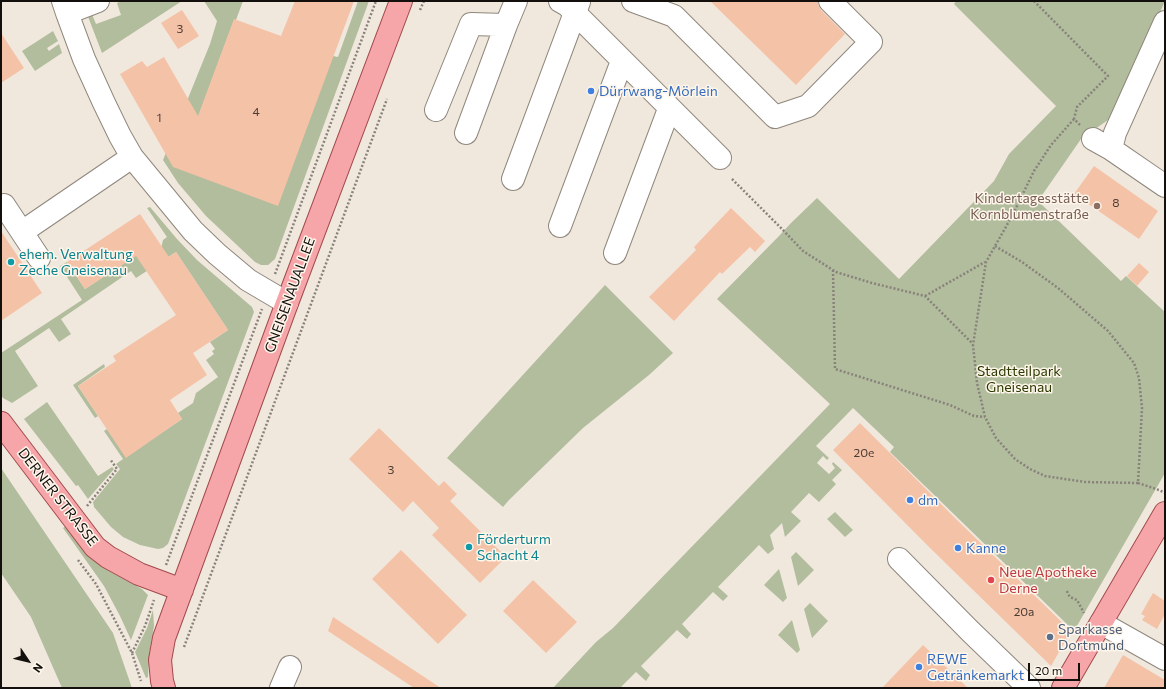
<!DOCTYPE html>
<meta charset="utf-8">
<style>
body{margin:0}
#map{position:relative;width:1166px;height:689px;overflow:hidden;background:#f1e8dd;font-family:Commissioner,sans-serif}
canvas{display:block}
.frame{position:absolute;inset:0;border:2px solid #120f0c;pointer-events:none}
.north{position:absolute;left:8px;top:641px;width:40px;height:40px;-webkit-text-stroke:3px #fef6eb;paint-order:stroke;rotate:125deg;font-size:11px;font-weight:700;line-height:16px;text-align:center;color:#120f0c}
.north::after{content:'';display:block;margin:auto;width:14px;height:18px;background:#120f0c;clip-path:polygon(50% 0,100% 100%,50% 72%,0 100%)}
.scale{position:absolute;left:1028px;top:663px;width:52px;height:18px;box-sizing:border-box;border:2px solid #120f0c;border-top:0;padding-left:5px;font-size:12px;line-height:14px;white-space:nowrap;color:#120f0c;-webkit-text-stroke:3px #fef6eb;paint-order:stroke}
</style>
<div id="map">
<canvas width="1166" height="689"></canvas>
<div class="frame"></div>
<div class="north">N</div>
<div class="scale">20 m</div>
</div>
<script>
const c = document.querySelector('canvas').getContext('2d');
c.lineJoin = 'round';
function paint(path, color) { c.fillStyle = color; c.fill(path, 'evenodd'); }
const toPath = rows => new Path2D(rows.map(r => 'M' + r).join(''));
function strokePath(path, color, width, dash) { c.strokeStyle = color; c.lineWidth = width; c.lineCap = dash ? 'butt' : 'round'; c.setLineDash(dash || []); c.stroke(path); }
function drawText(font, color, halo, rows, align = 'center') {
  c.font = font + ' Commissioner,sans-serif'; c.lineWidth = 3; c.setLineDash([]); c.textBaseline = 'middle'; c.strokeStyle = halo; c.fillStyle = color; for (const [text, x, y, turn = 0] of rows) {
    c.save(); c.translate(x, y); c.rotate((+turn || 0) * Math.PI / 180); c.textAlign = isNaN(turn) ? turn : align; if (halo) c.strokeText(text, 0, 0); c.fillText(text, 0, 0); c.restore();
  }
}
paint(toPath([
 [122,1,182,1,102,53,87,14,91,12,96,24,121,15,117,3],
 [204,1,243,1,236,20,234,20,179,169,333,56,338,57,358,1,369,1,275,259,268,265,261,265,255,262,206,216,178,183,163,160,210,44,217,21],
 [956,1,1165,1,1115,115,1081,139,1038,201,1121,281,1126,276,1165,312,1165,473,1074,631,890,452,894,447,853,408,816,446,829,458,827,460,823,456,817,463,829,474,835,468,832,464,833,462,842,470,832,480,836,484,819,502,809,493,791,512,801,521,785,537,782,523,770,535,774,549,768,554,759,545,718,587,728,596,723,601,713,592,682,624,691,634,687,639,677,630,641,666,650,675,646,681,636,672,620,688,553,688,596,642,613,628,830,404,717,299,779,236,791,223,817,198,899,279,994,181,1009,154,1056,106,954,4],
 [53,31,58,41,47,48,49,51,59,44,62,53,35,71,22,51],
 [150,207,177,239,197,260,252,307,254,312,168,544,163,548,158,549,140,545,123,537,111,527,94,507,93,502,120,469,116,464,123,459,104,431,107,429,126,457,182,419,178,413,193,403,196,393,218,377,206,360,214,354,212,351,215,349,210,342,228,330,176,252,136,278,131,271,61,319,71,334,59,342,49,328,15,351,38,386,12,403,3,398,1,395,1,353,82,300,60,266,67,262,85,289,156,242,161,249,163,240,167,237,147,208],
 [605,285,673,353,649,375,583,428,509,500,503,507,447,458],
 [104,364,105,367,78,386,98,416,95,418,73,385],
 [47,402,98,476,112,467,114,469,88,499,78,485,76,486,24,419],
 [1,468,113,633,132,688,62,688,31,617,1,573],
 [835,512,853,530,845,537,827,519],
 [66,526,89,554,109,571,142,589,148,595,131,640,120,616,104,586,63,528],
 [796,552,814,570,798,586,791,557],
 [779,569,787,598,783,602,764,585],
 [810,603,828,621,812,638,804,609],
 [153,610,154,626,149,655,148,677,146,678,135,652,147,628],
 [792,620,800,650,797,653,778,635]
]), '#b1bd9d');
paint(toPath([
 [295,1,354,1,278,206,173,167,120,74,142,61,147,67,164,57,198,116,234,19,281,36],
 [710,1,818,1,818,5,821,10,845,34,796,85],
 [182,10,199,36,178,49,161,23],
 [1,33,24,68,1,83],
 [1094,166,1158,211,1139,239,1074,194],
 [731,208,765,241,755,252,750,247,722,274,720,272,674,321,649,297,696,250,694,247],
 [140,214,169,257,176,252,228,330,193,353,207,375,170,400,182,419,126,458,78,386,116,361,113,356,176,315,136,256,85,289,67,262],
 [1,231,42,293,1,321],
 [1139,263,1149,272,1137,286,1127,276],
 [860,423,955,518,1071,631,1051,666,928,546,833,450],
 [379,428,439,486,444,481,457,494,450,501,506,557,480,583,432,535,439,528,413,501,403,512,349,459],
 [401,550,467,615,438,644,372,579],
 [533,580,577,622,546,653,503,611],
 [1153,593,1165,601,1165,614,1157,629,1142,620,1145,616,1141,614],
 [333,617,441,688,414,688,328,631],
 [923,645,968,688,882,688],
 [1123,655,1165,680,1165,688,1104,688]
]), '#f4c2a7');
const minor = toPath([
 [63,1,67,13,84,59,104,103,120,136,132,157,193,231,217,254,248,280,287,303],
 [560,1,567,5,720,158],
 [633,1,674,16,775,117,808,106,871,42,830,1],
 [67,13,98,1],
 [1165,22,1115,133,1111,149,1165,186],
 [436,110,471,24,506,25,516,1],
 [466,133,506,25],
 [1093,139,1111,149],
 [513,179,579,2],
 [4,205,39,258],
 [560,226,622,61],
 [22,232,132,157],
 [615,253,669,109],
 [899,559,970,631,1029,688],
 [1101,623,1165,659],
 [281,688,290,667]
]);
const major = toPath([
 [1,423,95,547,108,557,139,574,182,590],
 [164,688,162,681,160,660,164,638,287,303,401,1],
 [1063,688,1165,513]
]);
strokePath(minor, '#8f877d', 24);
strokePath(major, '#a24a4d', 24);
strokePath(toPath([
 [1034,1,1108,76,1077,107,1074,119,1081,126],
 [420,10,424,1],
 [1074,119,1051,145,1034,171,1012,216,986,262,973,345,977,383,985,417,996,438,1015,459,1030,469,1045,476,1085,482,1138,483],
 [732,179,782,229,803,251,836,272,872,283,925,296,973,344],
 [995,246,1022,262,1058,288,1108,331,1134,363,1139,378,1142,408,1138,483,1159,490,1165,493],
 [833,270,835,369,950,405,974,416,985,417],
 [275,274,376,1],
 [925,296,985,262],
 [87,506,117,469,110,459],
 [78,560,96,584,132,653,141,681],
 [166,565,262,309],
 [1067,591,1068,594,1070,597,1077,600,1084,613],
 [184,647,387,99],
 [132,653,145,626,154,600]
]), '#88827a', 2.5, [2, 2]);
strokePath(minor, '#fff', 22);
strokePath(major, '#f6a6a9', 22);
for (const [x, y, r, color] of [
 [591,91,4,"#3f7fe0"],
 [1097,206,4,"#8d6e63"],
 [11,262,4,"#0f9aa8"],
 [910,500,4,"#3f7fe0"],
 [469,547,4,"#0f9aa8"],
 [958,548,4,"#3f7fe0"],
 [991,580,4,"#e0444e"],
 [1050,637,4,"#5c6f8a"],
 [919,667,4,"#3f7fe0"]
]) { const dot = new Path2D(); dot.arc(x, y, r, 0, 2 * Math.PI); c.fillStyle = color; c.fill(dot); strokePath(dot, '#fef6eb', 1.5); }
drawText('12px', '#4a3c33', null, [
 ["3",180,29],
 ["4",256,112],
 ["1",159,118],
 ["8",1116,203],
 ["20e",864,453],
 ["3",391,470],
 ["20a",1024,612]
]);
drawText('14px', '#366cbe', '#fef6eb', [
 ["Dürrwang-Mörlein",599,91],
 ["dm",918,500],
 ["Kanne",966,548],
 ["REWE",927,659],
 ["Getränkemarkt",927,675]
], 'left');
drawText('14px', '#785e54', '#fef6eb', [
 ["Kindertagesstätte",1089,198],
 ["Kornblumenstraße",1089,214]
], 'right');
drawText('14px', '#0d838f', '#fef6eb', [
 ["ehem. Verwaltung",19,254],
 ["Zeche Gneisenau",19,270],
 ["Förderturm",477,539],
 ["Schacht 4",477,555]
], 'left');
drawText('14px', '#120f0c', '#fef6eb', [
 ["GNEISENAUALLEE",290,295,-70],
 ["DERNER STRASSE",58,497,52]
]);
drawText('14px', '#2b3901', '#fef6eb', [
 ["Stadtteilpark",1019,371],
 ["Gneisenau",1019,387]
]);
drawText('14px', '#be3a42', '#fef6eb', [
 ["Neue Apotheke",999,572],
 ["Derne",999,588]
], 'left');
drawText('14px', '#4e5e75', '#fef6eb', [
 ["Sparkasse",1058,629],
 ["Dortmund",1058,645]
], 'left');
</script>
